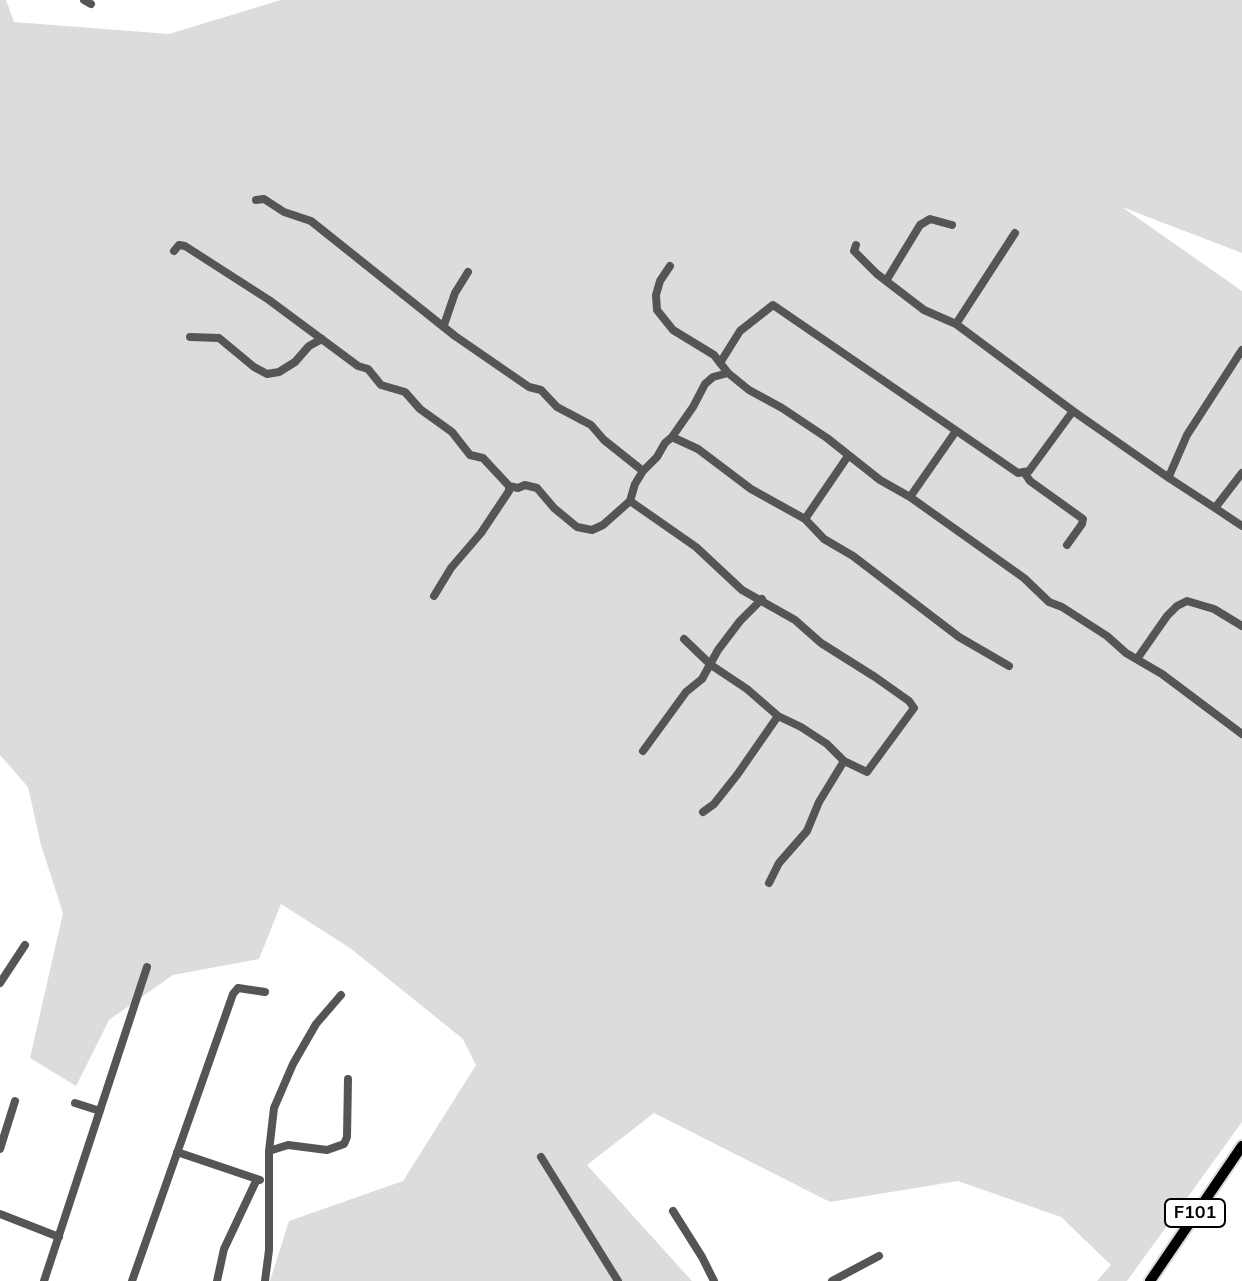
<!DOCTYPE html>
<style>
body{margin:0}
canvas{display:block;background:#fff}
</style>
<canvas width="1242" height="1281"></canvas>
<script>
const c = document.querySelector('canvas').getContext('2d');
c.lineJoin = 'round';
function paint(path, color) { c.fillStyle = color; c.fill(path, 'evenodd'); }
const toPath = rows => new Path2D(rows.map(r => 'M' + r).join(''));
function strokePath(path, color, width, dash) { c.strokeStyle = color; c.lineWidth = width; c.lineCap = dash ? 'butt' : 'round'; c.setLineDash(dash || []); c.stroke(path); }
function drawText(font, color, halo, rows, align = 'center') {
  c.font = font + ' Mulish,sans-serif'; c.lineWidth = 6; c.setLineDash([]); c.textBaseline = 'middle'; c.strokeStyle = halo; c.fillStyle = color; for (const [text, x, y, turn = 0] of rows) {
    c.save(); c.translate(x, y); c.rotate((+turn || 0) * Math.PI / 180); c.textAlign = isNaN(turn) ? turn : align; if (halo) c.strokeText(text, 0, 0); c.fillText(text, 0, 0); c.restore();
  }
}
paint(toPath([
 [0,0,6,0,14,22,169,34,281,0,1242,0,1242,253,1122,207,1242,291,1242,1122,1127,1281,1097,1281,1111,1265,1061,1217,958,1181,830,1202,654,1113,587,1165,692,1281,270,1281,289,1221,403,1181,476,1065,463,1039,350,948,281,904,259,959,173,975,109,1020,76,1086,30,1058,63,913,41,845,28,787,0,755]
]), '#dcdcdc');
const major = toPath([
 [1150,1281,1242,1146]
]);
strokePath(major, '#dbdbdb', 14);
strokePath(toPath([
 [84,0,91,4],
 [256,200,264,199,284,212,311,221,455,336,529,387,541,390,557,407,591,425,604,440,643,471],
 [1015,233,956,324,1073,411],
 [856,245,854,251,877,274,924,310,956,324],
 [174,251,179,245,185,246,269,300,358,366,368,369,381,385,405,392,420,409,452,432,470,455,483,458,509,486,518,488,525,485,537,488,554,508,577,527,592,530,603,525,630,501],
 [670,266,660,281,656,295,657,310,673,330,714,355,728,373,749,390,782,408,827,438,880,480,910,497,1024,578,1049,602,1062,607,1107,636,1126,653,1162,674,1242,734],
 [886,281,920,225,930,219,952,225],
 [444,325,455,293,468,272],
 [190,337,219,338,254,367,267,374,279,372,295,362,309,346,322,339],
 [720,363,740,331,773,305,1018,473,1029,471,1073,411,1169,478],
 [672,437,698,449,751,489,805,519,848,456],
 [1024,472,1030,481,1083,519,1082,524,1067,545],
 [1242,473,1215,508,1242,526],
 [910,497,956,431],
 [1215,508,1169,478,1170,474,1187,435,1242,350],
 [805,519,824,539,853,556,959,637,1009,666],
 [434,596,451,568,481,533,509,491,509,486],
 [684,639,711,665,747,689,778,716,801,727,827,744,844,761,867,772,914,708,909,701,875,677,821,643,795,620,742,590,696,547,630,501,635,484,643,471,657,457,665,443,672,437,693,407,705,384,713,377,728,373],
 [1137,659,1167,616,1177,606,1187,601,1214,609,1242,626],
 [643,751,686,692,702,679,718,650,740,621,762,599],
 [703,812,714,804,737,775,778,716],
 [769,883,779,863,807,831,819,802,844,761],
 [0,983,25,945],
 [75,1103,100,1111],
 [0,1149,15,1101],
 [269,1151,288,1145,327,1150,344,1144,347,1137,348,1079],
 [177,1152,260,1180],
 [541,1157,618,1281],
 [673,1211,702,1257,714,1281],
 [0,1214,59,1237],
 [44,1281,147,967],
 [132,1281,233,994,238,988,265,992],
 [217,1281,224,1249,257,1179],
 [265,1281,269,1250,269,1151,274,1108,293,1064,316,1024,341,995],
 [832,1281,879,1256]
]), '#555', 8);
strokePath(major, '#000', 10);
for (const [x, y, w] of [
 [1195,1213,60]
]) { const box = new Path2D(); box.roundRect(x - w / 2, y - 14, w, 28, 6); c.fillStyle = '#fff'; c.fill(box); strokePath(box, '#000', 2); }
drawText('bold 18px', '#000', null, [
 ["F101",1195,1213]
]);
</script>
